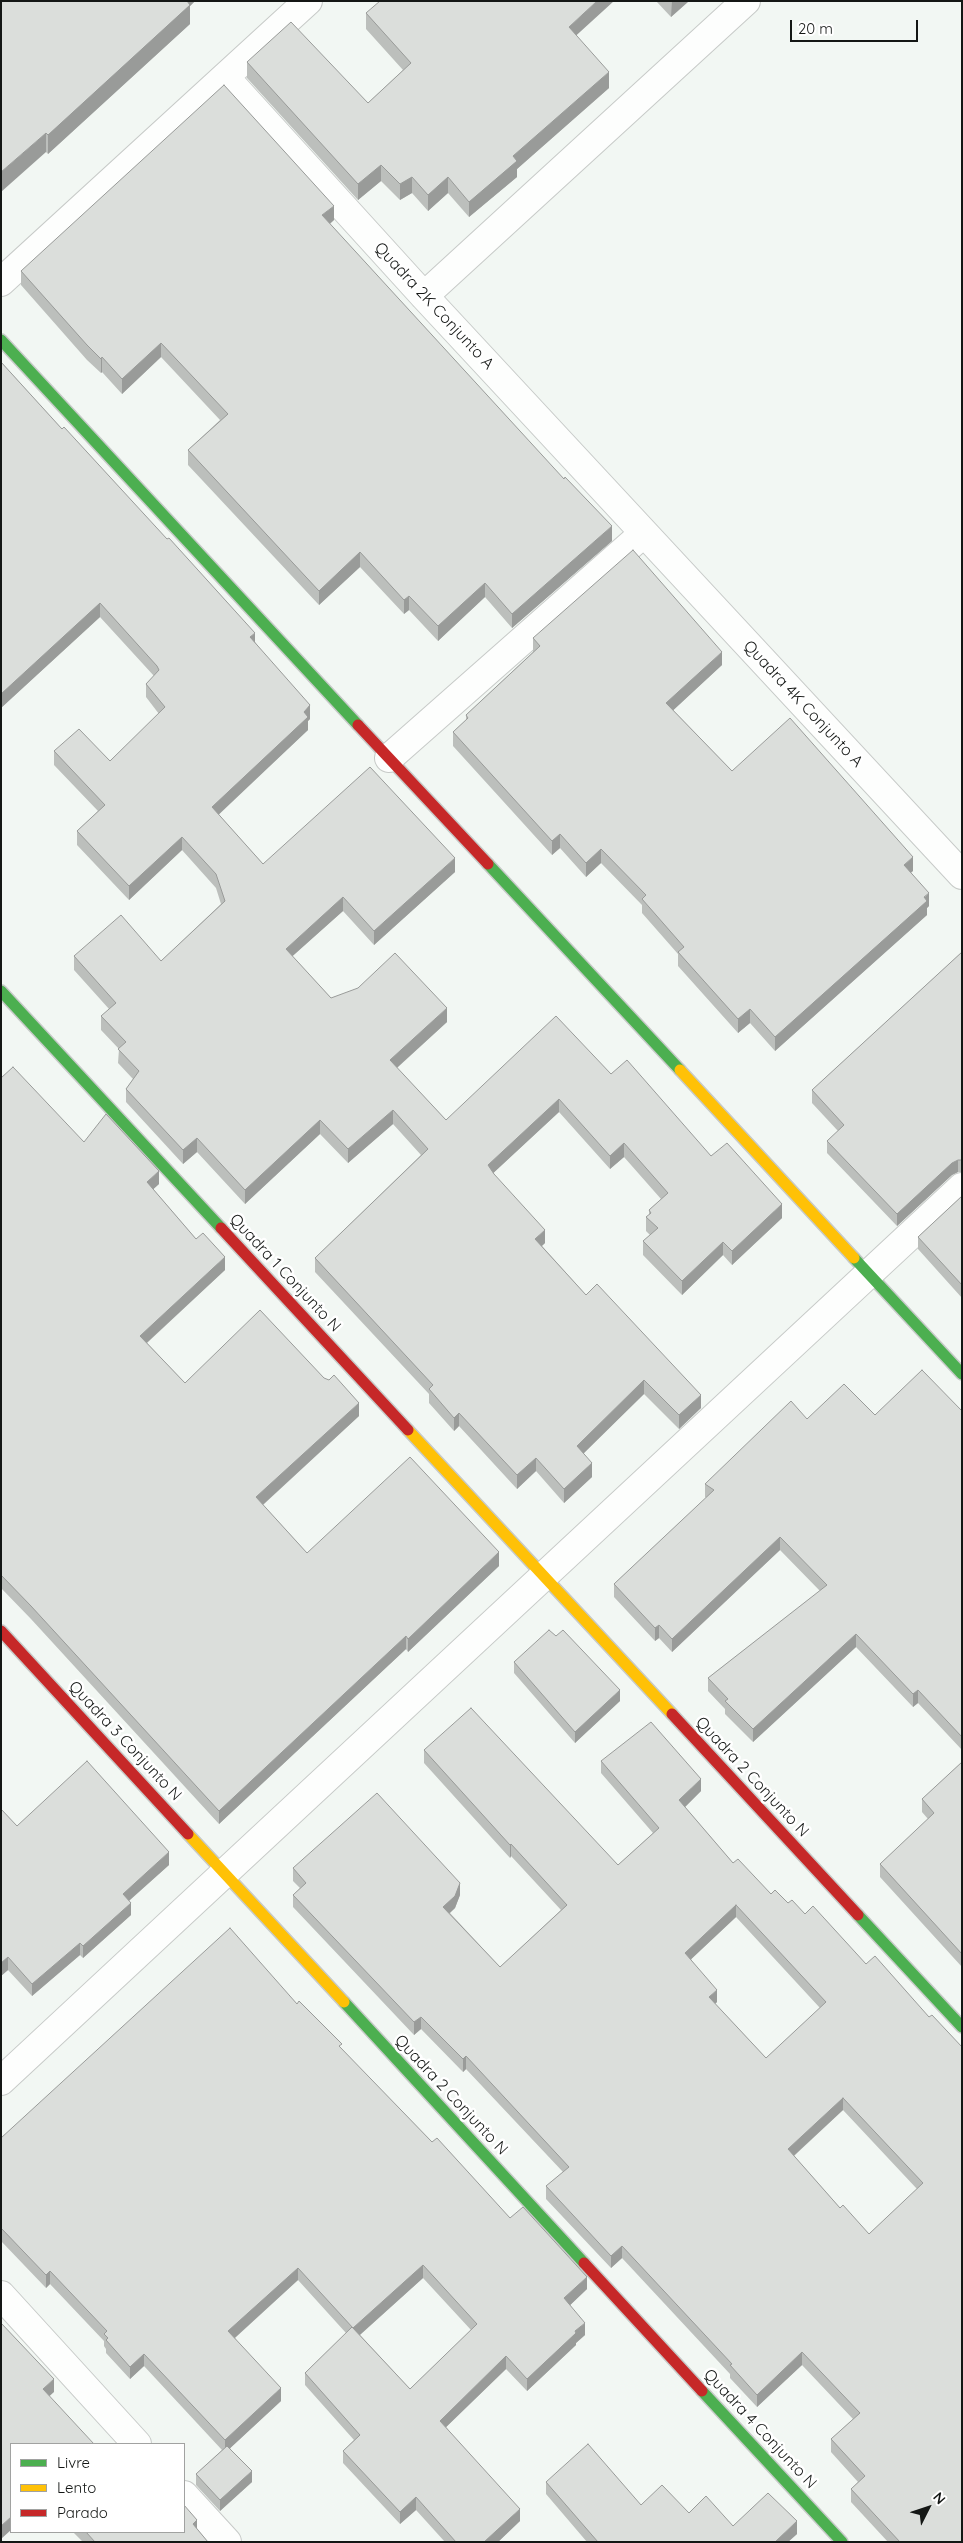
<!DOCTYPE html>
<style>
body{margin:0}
#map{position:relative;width:963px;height:2543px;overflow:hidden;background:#f2f7f3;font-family:Quicksand,sans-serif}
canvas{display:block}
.frame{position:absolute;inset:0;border:2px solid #141715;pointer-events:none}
.legend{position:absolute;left:10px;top:2443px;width:175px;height:90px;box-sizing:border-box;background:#fff;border:1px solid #a1a2a1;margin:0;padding:6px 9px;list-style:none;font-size:15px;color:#141715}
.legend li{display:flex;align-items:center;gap:10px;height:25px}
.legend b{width:25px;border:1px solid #a1a2a1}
.north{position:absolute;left:903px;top:2483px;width:50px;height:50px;-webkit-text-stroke:4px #fff;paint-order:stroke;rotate:49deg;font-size:14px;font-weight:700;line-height:20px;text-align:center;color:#141715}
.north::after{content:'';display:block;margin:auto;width:18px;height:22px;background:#141715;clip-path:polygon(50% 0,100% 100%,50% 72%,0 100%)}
.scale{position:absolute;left:790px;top:20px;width:128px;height:22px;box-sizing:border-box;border:2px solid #141715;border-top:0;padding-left:6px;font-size:15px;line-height:18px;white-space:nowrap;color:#141715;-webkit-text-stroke:4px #fff;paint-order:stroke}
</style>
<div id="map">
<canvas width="963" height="2543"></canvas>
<div class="frame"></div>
<ul class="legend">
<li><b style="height:6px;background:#4caf50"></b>Livre</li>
<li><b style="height:6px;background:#ffc107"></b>Lento</li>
<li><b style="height:6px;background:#c62828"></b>Parado</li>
</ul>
<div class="north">N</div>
<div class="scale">20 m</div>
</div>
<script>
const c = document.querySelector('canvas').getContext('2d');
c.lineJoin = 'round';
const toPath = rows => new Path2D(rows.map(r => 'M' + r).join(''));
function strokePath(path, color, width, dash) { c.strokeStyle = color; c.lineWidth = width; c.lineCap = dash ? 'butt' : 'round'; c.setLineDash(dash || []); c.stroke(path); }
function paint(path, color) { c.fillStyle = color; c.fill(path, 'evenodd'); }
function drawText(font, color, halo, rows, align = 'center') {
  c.font = font + ' Quicksand,sans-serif'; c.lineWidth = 5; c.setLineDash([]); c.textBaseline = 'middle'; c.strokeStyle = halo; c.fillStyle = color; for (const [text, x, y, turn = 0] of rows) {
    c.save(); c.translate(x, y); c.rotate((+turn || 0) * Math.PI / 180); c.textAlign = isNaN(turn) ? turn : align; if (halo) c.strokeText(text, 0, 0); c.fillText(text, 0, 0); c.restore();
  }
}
const street = toPath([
 [225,77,424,296,962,875],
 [1,282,308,1],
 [424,296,746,1],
 [389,758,644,533],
 [1,2081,962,1187],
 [1,2295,137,2444],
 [184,2495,227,2542]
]);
const fast = toPath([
 [1,340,358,725],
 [488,864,680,1070],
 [1,991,221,1228],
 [854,1258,962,1374],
 [858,1915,962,2027],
 [344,2002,584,2263],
 [702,2391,842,2542]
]);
const slow = toPath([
 [680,1070,854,1258],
 [408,1430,672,1714],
 [188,1834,344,2002]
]);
const jam = toPath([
 [358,725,488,864],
 [221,1228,408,1430],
 [1,1631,188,1834],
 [672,1714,858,1915],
 [584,2263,702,2391]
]);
strokePath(street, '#c7cac8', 30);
strokePath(fast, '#c7cac8', 14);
strokePath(slow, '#c7cac8', 14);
strokePath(jam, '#c7cac8', 14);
strokePath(street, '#fdfefd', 28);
strokePath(fast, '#4caf50', 11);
strokePath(slow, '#ffc107', 11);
strokePath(jam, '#c62828', 11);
paint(toPath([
 [1,1,195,1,190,6,190,24,48,154,46,152],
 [656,1,689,1,671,17],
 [366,13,576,35,609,88,517,169,517,177,469,217,448,193,428,211,412,193,400,200,381,181,358,200,247,78,247,62,368,103,403,70,366,29],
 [334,220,330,224,612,541,512,628,485,597,438,641,409,610,404,614,360,567,319,605,188,465,188,450,220,420,161,357,122,394,102,372,101,373,87,360,21,285,21,271],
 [1,362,255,642,310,719,308,721,308,730,218,814,263,864,455,872,374,945,343,911,292,956,331,998,447,1022,397,1068,446,1120,611,1074,711,1156,782,1218,732,1265,723,1255,682,1295,643,1255,643,1241,650,1235,646,1231,646,1217,649,1215,649,1210,661,1199,624,1157,610,1169,559,1112,493,1173,545,1243,542,1246,586,1295,701,1408,679,1429,644,1394,583,1453,592,1477,564,1503,536,1471,517,1489,459,1426,454,1431,429,1403,429,1394,315,1272,315,1258,421,1155,393,1124,348,1163,320,1134,245,1204,197,1152,183,1164,126,1102,126,1089,133,1079,118,1063,119,1049,101,1030,101,1016,109,1009,74,970,74,956,161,961,221,904,216,888,182,850,129,900,77,845,77,831,98,811,54,765,54,751,110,761,159,714,146,697,146,684,154,676,100,617,1,708],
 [533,638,722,665,673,710,732,771,913,871,911,872,929,906,927,908,927,915,775,1051,750,1023,738,1033,678,966,678,954,642,913,642,905,601,863,586,877,560,848,552,855,453,746,453,732,466,720,466,715,533,652],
 [962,952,962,1172,958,1172,952,1175,897,1226,827,1153,827,1141,838,1131,812,1103,812,1090],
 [1,1078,84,1142,159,1184,153,1189,196,1239,225,1270,147,1343,185,1383,359,1416,263,1505,307,1553,499,1566,408,1652,406,1649,219,1824,31,1619,1,1588],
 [962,1196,962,1298,918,1249,918,1237],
 [962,1411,962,1750,918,1703,913,1707,856,1647,753,1742,725,1714,725,1709,708,1691,708,1678,820,1591,780,1550,672,1652,659,1638,655,1641,614,1597,614,1584,706,1498,705,1497,705,1484,807,1419],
 [556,1636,620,1701,575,1743,514,1673,514,1662],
 [424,1750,618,1865,653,1833,601,1773,601,1761,701,1791,685,1807,733,1863,771,1894,805,1914,866,1964,929,2017,962,2542,888,2542,851,2502,851,2489,858,2482,831,2452,831,2439,853,2419,802,2365,757,2407,730,2378,730,2374,622,2258,611,2268,546,2199,546,2186,563,2172,466,2069,463,2072,421,2029,414,2035,293,1907,293,1895,300,1888,293,1881,293,1868,460,1895,455,1908,450,1913,500,1967,561,1910,511,1856,510,1858,424,1763],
 [736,1917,820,2008,766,2058,715,2004,717,2002,691,1959],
 [843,2110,917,2189,869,2234,840,2208,794,2156],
 [962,1762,962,1967,880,1877,880,1864,928,1819,922,1812,922,1799],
 [17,1826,169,1865,129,1901,131,1915,83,1958,80,1955,32,1996,8,1970,1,1976],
 [297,2004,432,2142,510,2218,587,2289,570,2305,585,2335,576,2343,576,2345,527,2391,506,2369,446,2427,520,2521,498,2542,445,2542,416,2510,400,2524,343,2463,343,2451,354,2440,305,2385,305,2373,346,2333,298,2280,235,2338,281,2401,230,2448,252,2482,220,2511,196,2485,196,2474,222,2450,144,2366,130,2379,106,2353,106,2349,104,2346,104,2341,50,2284,46,2288,1,2241,1,2138],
 [423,2278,471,2330,410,2389,360,2335],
 [546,2482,641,2505,689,2513,733,2526,797,2534,788,2542,587,2542,546,2494],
 [197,2529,208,2542,83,2542,73,2532,184,2532]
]), '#bcbfbc');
paint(toPath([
 [181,1,195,1,190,6,190,24,48,154,48,135],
 [597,1,614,1,569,42,569,27],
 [672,1,689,1,671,17],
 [609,72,609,88,517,169,517,177,469,217,469,202,513,156],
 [46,133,46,152,1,192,1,172],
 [381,165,381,181,358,200,358,184],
 [412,177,412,193,400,200,400,184],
 [448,177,448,193,428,211,428,195],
 [334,206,334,220,322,230,322,215],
 [161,343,161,357,122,394,122,379],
 [102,357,102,372,101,373,101,359],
 [612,526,612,541,512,628,512,614],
 [360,552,360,567,319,605,319,591],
 [485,583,485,597,438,641,438,626],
 [409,596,409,610,404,614,404,600],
 [100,603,100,617,1,708,1,694],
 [255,633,255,647,250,637],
 [722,652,722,665,666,717,666,703],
 [310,705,310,719,308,721,308,730,212,821,212,807],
 [2,771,2,785,1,786,1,772],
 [560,834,560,848,552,855,552,841],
 [182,837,182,850,129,900,129,886],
 [601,849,601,863,586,877,586,863],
 [913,857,913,871,904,878,904,865],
 [455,858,455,872,374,945,374,931],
 [929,893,929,906,927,908,927,915,775,1051,775,1037],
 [343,897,343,911,286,962,286,949],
 [447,1008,447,1022,390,1074,390,1060],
 [750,1009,750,1023,738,1033,738,1019],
 [559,1099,559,1112,488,1178,488,1165],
 [393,1110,393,1124,348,1163,348,1149],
 [320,1120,320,1134,245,1204,245,1190],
 [197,1138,197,1152,183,1164,183,1150],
 [624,1143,624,1157,610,1169,610,1156],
 [958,1160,958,1172,952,1175,897,1226,897,1214,952,1163],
 [159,1171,159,1184,147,1195,147,1182],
 [782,1204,782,1218,732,1265,732,1251],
 [545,1230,545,1243,535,1252,535,1239],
 [723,1242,723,1255,682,1295,682,1281],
 [225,1257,225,1270,140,1349,140,1336],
 [644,1380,644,1394,577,1460,577,1446],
 [701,1395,701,1408,679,1429,679,1415],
 [359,1403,359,1416,256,1511,256,1497],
 [459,1413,459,1426,454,1431,454,1418],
 [536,1458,536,1471,517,1489,517,1475],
 [592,1463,592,1477,564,1503,564,1489],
 [780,1537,780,1550,672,1652,672,1639],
 [499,1552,499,1566,408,1652,408,1639],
 [659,1625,659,1638,655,1641,655,1628],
 [856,1634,856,1647,753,1742,753,1729],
 [406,1636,406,1649,219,1824,219,1811],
 [620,1690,620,1701,575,1743,575,1732],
 [918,1690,918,1703,913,1707,913,1694],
 [701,1779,701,1791,679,1813,679,1800],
 [511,1844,511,1856,510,1858,510,1845],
 [169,1852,169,1865,123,1906,123,1894],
 [460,1883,460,1895,455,1908,443,1919,443,1907],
 [131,1903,131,1915,83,1958,83,1946],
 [736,1905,736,1917,685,1965,685,1953],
 [80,1943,80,1955,32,1996,32,1984],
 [8,1957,8,1970,1,1976,1,1963],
 [717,1990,717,2002,709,2009,709,1997],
 [421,2017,421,2029,414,2035,414,2022],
 [466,2056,466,2069,463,2072,463,2059],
 [843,2098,843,2110,788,2161,788,2149],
 [622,2246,622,2258,611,2268,611,2256],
 [423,2265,423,2278,353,2341,353,2328],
 [298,2268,298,2280,228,2344,228,2331],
 [50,2271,50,2284,46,2288,46,2275],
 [587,2277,587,2289,564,2311,564,2298],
 [585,2323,585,2335,576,2343,576,2345,527,2391,527,2379,575,2331],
 [802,2352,802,2365,757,2407,757,2395],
 [144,2354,144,2366,130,2379,130,2367],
 [506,2356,506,2369,440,2433,440,2421],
 [54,2379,54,2392,43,2402,43,2389],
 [281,2388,281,2401,225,2453,225,2440],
 [252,2471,252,2482,220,2511,220,2500],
 [416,2497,416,2510,400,2524,400,2512],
 [520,2509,520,2521,498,2542,484,2542],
 [11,2517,11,2530,1,2539,1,2526],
 [197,2520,197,2533,193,2524],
 [797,2521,797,2534,788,2542,775,2542]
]), '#999b99');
const building = toPath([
 [1,1,187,1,190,5,48,135,46,133,1,172,1,1],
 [380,1,597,1,569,27,609,72,513,156,517,161,469,202,448,177,428,195,412,177,400,184,381,165,358,184,247,62,291,22,368,103,411,63,366,13,380,1],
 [224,85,334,206,322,215,564,479,565,477,612,526,512,614,485,583,438,626,409,596,404,600,360,552,319,591,188,450,228,414,161,343,122,379,102,357,101,359,87,345,21,271,224,85],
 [1,362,62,429,64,427,167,539,169,538,255,633,250,637,310,705,304,712,308,717,212,807,263,864,370,767,455,858,374,931,343,897,286,949,331,998,358,988,395,953,447,1008,390,1060,446,1120,556,1016,611,1074,627,1060,711,1156,727,1143,782,1204,732,1251,723,1242,682,1281,643,1241,658,1228,646,1217,651,1213,649,1210,668,1193,624,1143,610,1156,559,1099,488,1165,494,1174,545,1230,535,1239,586,1295,597,1284,701,1395,679,1415,644,1380,577,1446,592,1463,564,1489,536,1458,517,1475,459,1413,454,1418,429,1389,433,1385,315,1258,428,1149,393,1110,348,1149,320,1120,245,1190,197,1138,183,1150,126,1089,139,1071,118,1049,126,1042,101,1016,116,1003,74,956,121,915,161,961,225,901,216,874,182,837,129,886,77,831,105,805,54,751,79,729,110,761,165,707,146,684,159,670,157,666,100,603,1,694,1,362],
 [633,550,722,652,666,703,732,771,790,718,913,857,904,865,929,893,924,897,927,901,775,1037,750,1009,738,1019,678,952,684,947,642,899,646,895,601,849,586,863,560,834,552,841,453,732,468,718,466,715,540,646,533,638,633,550],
 [962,952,962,1160,958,1160,952,1163,897,1214,827,1141,844,1125,812,1090,962,952],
 [13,1067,84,1142,106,1114,159,1171,147,1182,196,1239,203,1233,225,1257,140,1336,185,1383,260,1310,324,1378,329,1380,334,1375,359,1403,256,1497,307,1553,410,1457,499,1552,408,1639,406,1636,219,1811,31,1606,1,1575,1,1078,13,1067],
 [962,1196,962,1285,918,1237,962,1196],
 [922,1370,962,1411,962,1737,918,1690,913,1694,856,1634,753,1729,725,1701,728,1699,708,1678,827,1585,780,1537,672,1639,659,1625,655,1628,614,1584,714,1490,705,1484,791,1401,807,1419,844,1384,875,1415,922,1370],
 [549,1630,556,1636,563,1630,620,1690,575,1732,514,1662,549,1630],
 [471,1708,618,1865,659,1828,601,1761,651,1722,701,1779,679,1800,733,1863,738,1859,771,1894,775,1890,788,1903,792,1900,805,1914,813,1906,866,1964,875,1956,929,2017,932,2015,962,2047,962,2542,900,2542,851,2489,865,2476,831,2439,860,2413,802,2352,757,2395,730,2365,732,2364,622,2246,611,2256,546,2186,569,2167,466,2056,463,2059,421,2017,414,2022,293,1895,306,1883,293,1868,377,1793,460,1883,455,1896,443,1907,500,1967,567,1905,511,1844,510,1845,424,1750,471,1708],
 [736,1905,826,2002,766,2058,709,1997,717,1990,685,1953,736,1905],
 [843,2098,923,2183,869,2234,843,2205,840,2208,788,2149,843,2098],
 [87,1761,169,1852,123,1894,131,1903,83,1946,80,1943,32,1984,8,1957,1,1963,1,1809,17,1826,87,1761],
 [962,1762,962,1954,880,1864,934,1813,922,1799,962,1762],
 [230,1928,297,2004,299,2001,342,2044,339,2046,432,2142,437,2138,510,2218,523,2207,587,2277,564,2298,585,2323,575,2331,576,2333,527,2379,506,2356,440,2421,520,2509,484,2542,456,2542,416,2497,400,2512,343,2451,360,2435,305,2373,352,2327,410,2389,477,2324,423,2265,353,2328,298,2268,228,2331,281,2388,225,2440,144,2354,130,2367,106,2340,108,2338,104,2334,107,2331,50,2271,46,2275,1,2228,1,2138,230,1928],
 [1,2323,54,2379,43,2389,94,2444,11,2444,11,2517,1,2526,1,2323],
 [588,2444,641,2505,662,2485,689,2513,706,2496,733,2526,768,2493,797,2521,775,2542,598,2542,546,2482,588,2444],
 [227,2446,252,2471,220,2500,196,2474,227,2446],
 [184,2505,197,2520,193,2524,208,2542,95,2542,86,2532,184,2532,184,2505]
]);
paint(building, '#dbdedb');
strokePath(building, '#999b99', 1);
drawText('16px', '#141715', '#fff', [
 ["Quadra 2K Conjunto A",434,306,47],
 ["Quadra 4K Conjunto A",803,704,47],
 ["Quadra 1 Conjunto N",285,1273,47],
 ["Quadra 3 Conjunto N",125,1741,47],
 ["Quadra 2 Conjunto N",752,1777,47],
 ["Quadra 2 Conjunto N",451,2095,47],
 ["Quadra 4 Conjunto N",760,2429,47]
]);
</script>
